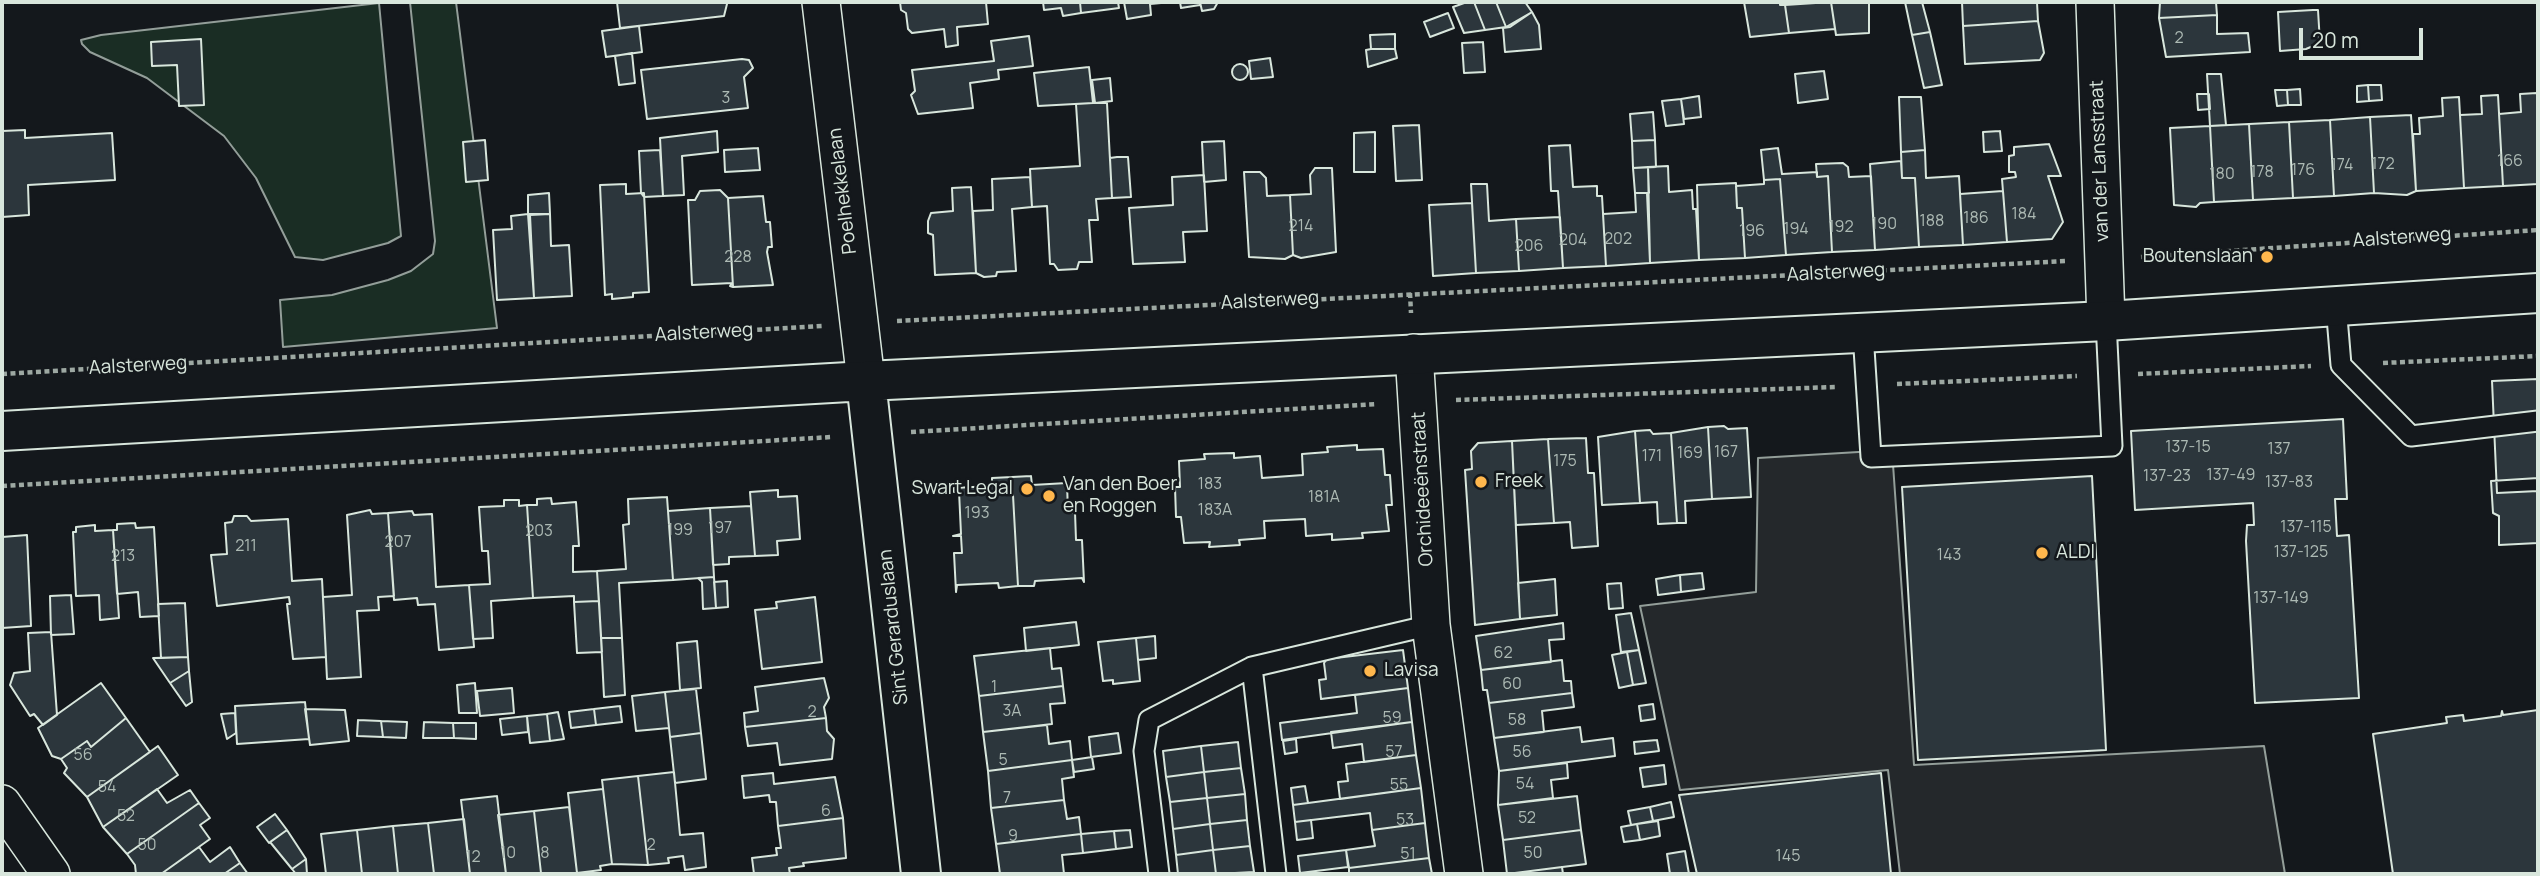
<!DOCTYPE html>
<meta charset="utf-8">
<style>
body{margin:0}
#map{position:relative;width:2540px;height:876px;overflow:hidden;background:#14181c;font-family:Manrope,sans-serif}
canvas{display:block}
.frame{position:absolute;inset:0;border:4px solid #d8e6dc;pointer-events:none}
.scale{position:absolute;left:2299px;top:28px;width:124px;height:32px;box-sizing:border-box;border:4px solid #d8e6dc;border-top:0;padding-left:9px;font-size:21px;line-height:24px;white-space:nowrap;color:#d8e6dc;-webkit-text-stroke:5px #14181c;paint-order:stroke}
</style>
<div id="map">
<canvas width="2540" height="876"></canvas>
<div class="frame"></div>
<div class="scale">20 m</div>
</div>
<script>
const c = document.querySelector('canvas').getContext('2d');
c.lineJoin = 'round';
function paint(path, color) { c.fillStyle = color; c.fill(path, 'evenodd'); }
const toPath = rows => new Path2D(rows.map(r => 'M' + r).join(''));
function strokePath(path, color, width, dash) { c.strokeStyle = color; c.lineWidth = width; c.lineCap = dash ? 'butt' : 'round'; c.setLineDash(dash || []); c.stroke(path); }
function drawText(font, color, halo, rows, align = 'center') {
  c.font = font + ' Manrope,sans-serif'; c.lineWidth = 5; c.setLineDash([]); c.textBaseline = 'middle'; c.strokeStyle = halo; c.fillStyle = color; for (const [text, x, y, turn = 0] of rows) {
    c.save(); c.translate(x, y); c.rotate((+turn || 0) * Math.PI / 180); c.textAlign = isNaN(turn) ? turn : align; if (halo) c.strokeText(text, 0, 0); c.fillText(text, 0, 0); c.restore();
  }
}
const green = toPath([
 [410,2,456,2,497,328,283,347,280,300,332,295,388,280,411,271,433,254,435,241,410,2],
 [379,3,401,236,388,243,323,260,295,257,256,178,224,136,147,78,90,52,82,44,81,40,101,35,379,3]
]);
paint(green, '#1a2d24');
strokePath(green, '#939e99', 2);
const parking = toPath([
 [1892,450,1914,765,2264,746,2285,874,1900,874,1888,770,1680,790,1640,606,1756,592,1758,458,1892,450]
]);
paint(parking, '#24282b');
strokePath(parking, '#939e99', 2);
const building = toPath([
 [617,2,726,2,727,4,724,16,620,28,617,2],
 [900,2,986,2,988,24,957,27,958,45,946,47,944,29,912,33,908,29,906,13,901,10,900,2],
 [1043,2,1080,2,1081,13,1063,16,1061,8,1044,10,1043,2],
 [1080,2,1118,2,1119,8,1081,13,1080,2],
 [1124,2,1161,2,1161,3,1150,4,1151,15,1127,19,1124,2],
 [1180,2,1200,2,1200,5,1181,8,1180,2],
 [1200,2,1218,2,1214,9,1202,11,1200,2],
 [1467,2,1474,2,1485,30,1464,33,1453,7,1467,2],
 [1474,2,1496,2,1506,27,1485,30,1474,2],
 [1496,2,1525,2,1532,12,1506,27,1496,2],
 [1744,2,1780,2,1780,5,1785,5,1789,33,1750,37,1744,2],
 [1831,2,1835,29,1789,33,1785,5,1831,2],
 [1831,2,1869,2,1869,33,1836,35,1831,2],
 [1905,2,1922,2,1930,32,1912,35,1905,2],
 [1962,2,2037,2,2038,21,1963,26,1962,2],
 [2216,2,2217,15,2159,18,2160,2,2216,2],
 [2313,10,2318,10,2320,43,2306,49,2280,51,2278,12,2313,10],
 [1532,12,1539,25,1541,49,1505,52,1503,28,1510,27,1532,12],
 [1448,13,1454,28,1430,37,1424,22,1448,13],
 [2217,15,2217,34,2248,33,2250,52,2166,57,2159,18,2217,15],
 [2038,21,2044,53,2040,60,1965,64,1963,26,2038,21],
 [639,26,642,52,606,57,602,31,639,26],
 [1930,32,1942,85,1924,88,1912,35,1930,32],
 [1395,34,1395,49,1371,49,1370,35,1395,34],
 [1029,36,1033,66,998,70,999,79,970,83,973,108,918,114,911,95,915,91,912,70,994,61,991,41,1029,36],
 [201,39,204,105,179,106,177,65,152,66,151,42,201,39],
 [1483,42,1485,72,1464,73,1462,43,1483,42],
 [1371,49,1395,49,1397,58,1368,67,1366,50,1371,49],
 [632,53,635,83,619,85,615,56,632,53],
 [1270,58,1273,77,1251,79,1249,61,1270,58],
 [742,59,749,60,753,68,744,77,748,108,647,119,641,70,742,59],
 '1232 72a8 8 0 1 1 16 0a8 8 0 1 1-16 0Z',
 [1089,67,1093,103,1038,106,1034,73,1089,67],
 [1824,71,1828,99,1798,103,1795,74,1824,71],
 [2207,74,2221,74,2226,125,2210,126,2207,74],
 [1110,78,1112,101,1095,103,1092,80,1110,78],
 [2368,85,2381,85,2382,100,2369,101,2368,85],
 [2368,85,2369,101,2357,102,2357,86,2368,85],
 [2300,89,2301,105,2288,105,2287,90,2300,89],
 [2275,90,2287,90,2288,105,2277,106,2275,90],
 [2537,93,2538,184,2503,186,2499,114,2521,112,2520,94,2537,93],
 [2197,94,2209,94,2210,109,2198,110,2197,94],
 [2498,95,2503,186,2464,188,2460,115,2482,114,2481,96,2498,95],
 [1699,96,1701,117,1684,119,1681,99,1699,96],
 [1899,97,1921,97,1925,150,1901,152,1899,97],
 [2459,97,2464,188,2416,191,2413,134,2420,134,2419,118,2443,116,2442,98,2459,97],
 [1681,99,1684,124,1666,126,1662,101,1681,99],
 [1093,103,1107,103,1112,198,1096,199,1098,220,1089,220,1092,262,1079,262,1077,269,1058,270,1054,264,1050,264,1047,206,1032,207,1030,169,1080,166,1076,104,1093,103],
 [1653,112,1655,140,1632,141,1630,114,1653,112],
 [2411,115,2416,191,2407,195,2374,193,2370,117,2411,115],
 [2370,117,2374,193,2334,196,2330,120,2370,117],
 [2330,120,2334,196,2293,198,2289,122,2330,120],
 [2289,122,2293,198,2253,200,2249,124,2289,122],
 [2249,124,2253,200,2214,202,2210,126,2249,124],
 [1419,125,1422,180,1396,181,1393,126,1419,125],
 [2210,126,2214,202,2200,203,2196,207,2174,205,2170,128,2210,126],
 [25,130,25,138,112,133,115,180,28,185,29,215,2,217,2,131,25,130],
 [717,131,718,152,682,156,684,195,663,196,660,138,717,131],
 [2000,131,2002,151,1984,152,1983,132,2000,131],
 [1375,132,1375,172,1354,172,1354,133,1375,132],
 [485,140,488,180,466,182,463,142,485,140],
 [1655,140,1656,167,1633,168,1632,141,1655,140],
 [1224,141,1226,180,1204,182,1202,142,1224,141],
 [2049,144,2061,176,2048,176,2063,222,2052,239,2007,242,2002,179,2016,177,2015,172,2009,172,2009,156,2014,155,2014,147,2049,144],
 [1570,145,1573,187,1597,186,1597,196,1602,196,1606,266,1563,268,1558,191,1551,191,1549,146,1570,145],
 [758,148,760,170,725,172,724,150,758,148],
 [1778,148,1782,174,1817,172,1817,177,1828,176,1832,252,1786,255,1780,179,1764,180,1761,150,1778,148],
 [660,150,663,196,644,197,641,193,639,151,660,150],
 [1925,150,1926,178,1959,176,1963,245,1919,247,1915,178,1902,178,1901,152,1925,150],
 [1117,157,1128,157,1131,197,1112,198,1110,158,1117,157],
 [1901,161,1902,178,1915,178,1919,247,1875,250,1870,164,1901,161],
 [1843,163,1848,167,1849,177,1871,176,1875,250,1832,252,1828,176,1817,177,1816,164,1843,163],
 [1668,166,1669,192,1692,190,1693,209,1696,209,1699,260,1650,263,1648,167,1668,166],
 [1648,167,1649,193,1635,193,1633,168,1648,167],
 [1315,168,1332,168,1336,252,1301,258,1293,255,1290,195,1311,194,1310,175,1315,168],
 [1244,172,1260,172,1266,178,1267,196,1290,195,1293,255,1285,259,1249,257,1244,172],
 [1204,175,1207,231,1183,232,1185,262,1133,264,1129,208,1173,205,1172,177,1204,175],
 [1030,177,1032,207,1012,209,1016,271,997,272,996,276,984,277,976,273,973,211,993,210,992,179,1030,177],
 [1780,179,1786,255,1745,258,1742,208,1737,208,1736,186,1764,184,1764,180,1780,179],
 [1736,183,1737,208,1742,208,1745,258,1699,260,1697,185,1736,183],
 [626,184,626,194,644,193,649,292,633,293,633,297,612,299,612,294,605,295,600,185,626,184],
 [1471,184,1487,184,1489,221,1516,219,1519,271,1476,273,1471,184],
 [971,187,976,273,935,275,933,235,928,233,928,221,931,213,953,211,952,188,971,187],
 [720,190,728,198,733,287,730,286,732,283,692,285,688,200,695,200,700,191,720,190],
 [2003,191,2007,242,1963,245,1960,194,2003,191],
 [549,193,550,214,528,214,528,195,549,193],
 [1635,193,1647,193,1650,263,1606,266,1603,214,1636,212,1635,193],
 [763,196,766,222,770,222,772,247,768,247,767,252,773,285,733,287,728,198,763,196],
 [1472,203,1476,273,1433,276,1429,205,1472,203],
 [528,214,534,298,497,300,493,230,512,229,511,216,528,214],
 [550,214,551,246,569,245,572,296,534,298,530,215,550,214],
 [1560,217,1563,268,1519,271,1516,219,1560,217],
 [2538,379,2538,491,2497,493,2492,381,2538,379],
 [2343,419,2347,499,2335,499,2337,536,2349,535,2359,698,2255,703,2246,541,2247,525,2254,525,2253,503,2135,510,2131,431,2343,419],
 [1724,426,1728,429,1747,428,1751,497,1712,499,1708,427,1724,426],
 [1708,427,1712,499,1685,501,1686,523,1677,523,1671,433,1708,427],
 [1650,430,1653,434,1671,433,1677,523,1658,524,1657,502,1640,503,1635,431,1650,430],
 [1635,431,1640,503,1602,505,1598,437,1635,431],
 [1586,438,1588,473,1594,473,1598,546,1572,548,1570,522,1554,523,1548,439,1586,438],
 [1548,439,1554,523,1516,525,1512,441,1548,439],
 [1512,441,1520,619,1475,625,1465,470,1472,469,1471,451,1478,443,1512,441],
 [1357,445,1357,450,1383,449,1385,475,1390,475,1392,505,1386,505,1389,531,1362,533,1363,538,1332,540,1332,534,1306,536,1305,519,1264,521,1265,538,1239,540,1240,545,1209,547,1210,542,1184,543,1181,517,1176,517,1175,487,1180,487,1179,461,1205,459,1204,454,1234,453,1234,458,1260,456,1262,478,1303,475,1302,454,1328,452,1327,447,1357,445],
 [1031,476,1032,485,1067,483,1068,513,1075,512,1076,540,1082,540,1084,582,1082,578,1035,581,1034,586,1018,586,1012,477,1031,476],
 [2092,476,2106,750,1918,760,1902,487,2092,476],
 [1012,477,1018,586,999,588,998,583,957,585,956,592,954,553,962,553,961,536,953,536,961,534,959,491,954,492,954,488,992,486,992,478,1012,477],
 [2538,478,2538,543,2499,545,2499,516,2493,513,2491,481,2538,478],
 [778,490,778,497,797,496,800,539,777,541,778,555,755,556,750,492,778,490],
 [667,497,673,580,619,583,622,638,601,638,597,571,626,569,623,525,629,524,628,499,667,497],
 [551,498,552,504,576,502,579,546,573,546,573,572,597,571,599,601,574,602,574,596,533,598,527,505,537,505,537,499,551,498],
 [504,500,519,500,519,506,527,505,533,598,491,601,493,638,473,639,469,585,490,584,488,551,482,551,479,507,504,506,504,500],
 [751,506,755,556,729,557,729,564,713,565,710,508,751,506],
 [710,508,714,577,673,580,668,511,710,508],
 [370,510,372,514,388,513,394,596,378,597,379,610,357,611,361,677,327,679,323,597,352,595,347,515,370,510],
 [412,511,414,515,432,514,436,587,469,585,474,647,439,650,435,604,418,605,417,598,394,600,388,513,412,511],
 [234,516,247,516,251,521,288,519,292,581,322,579,326,657,293,659,287,604,290,604,289,597,217,606,211,555,227,554,225,523,232,522,234,516],
 [135,523,136,528,154,527,159,616,140,617,138,592,117,594,113,530,117,530,117,524,135,523],
 [95,525,95,531,113,530,119,618,100,620,99,595,76,596,73,532,76,532,76,527,95,525],
 [27,535,31,626,2,628,2,537,27,535],
 [1702,573,1704,589,1681,592,1680,575,1702,573],
 [1680,575,1681,592,1658,595,1656,579,1680,575],
 [714,577,716,608,703,609,702,582,698,578,714,577],
 [1555,579,1557,615,1520,619,1518,583,1555,579],
 [727,581,728,607,716,608,714,582,727,581],
 [1621,583,1623,608,1609,609,1607,584,1621,583],
 [71,595,74,634,51,635,50,596,71,595],
 [815,597,822,662,762,669,755,610,777,608,776,602,815,597],
 [599,601,602,652,577,653,574,602,599,601],
 [185,603,188,657,161,658,158,604,185,603],
 [1631,613,1639,650,1621,652,1616,615,1631,613],
 [1076,622,1079,645,1026,651,1024,628,1076,622],
 [1563,623,1564,639,1549,640,1551,662,1481,670,1476,636,1563,623],
 [51,632,57,715,43,725,34,714,30,716,10,685,14,673,30,671,28,633,51,632],
 [1155,636,1156,658,1138,660,1136,638,1155,636],
 [601,638,622,638,625,695,604,697,601,638],
 [1136,638,1140,681,1113,684,1113,680,1103,681,1098,642,1136,638],
 [697,641,701,688,680,690,677,643,697,641],
 [1050,648,1052,669,1061,668,1063,686,979,696,974,656,1050,648],
 [1403,650,1408,688,1321,699,1319,680,1326,679,1324,663,1327,659,1403,650],
 [1639,650,1646,683,1633,685,1627,652,1639,650],
 [1627,652,1633,685,1619,688,1612,655,1627,652],
 [188,657,189,671,170,683,153,658,188,657],
 [1562,660,1564,681,1571,681,1572,693,1489,703,1487,690,1483,690,1481,670,1562,660],
 [189,671,192,702,186,706,170,683,189,671],
 [824,678,829,698,824,707,826,718,745,727,744,713,758,711,755,687,824,678],
 [101,683,126,718,91,747,87,741,61,759,52,756,38,728,101,683],
 [475,683,477,713,459,713,457,685,475,683],
 [1063,686,1065,703,1050,704,1052,724,983,732,979,696,1063,686],
 [512,688,514,713,480,716,477,691,512,688],
 [1408,688,1412,722,1282,740,1280,723,1357,713,1355,695,1408,688],
 [696,689,701,733,670,737,665,692,696,689],
 [665,692,669,728,636,731,632,696,665,692],
 [1572,693,1574,707,1542,711,1544,732,1494,738,1489,703,1572,693],
 [305,702,309,739,237,744,235,706,305,702],
 [1653,704,1655,719,1641,721,1639,706,1653,704],
 [620,706,622,722,596,725,594,709,620,706],
 [305,709,345,710,349,741,310,745,305,709],
 [594,709,596,725,571,728,569,712,594,709],
 [2538,710,2538,874,2393,874,2373,734,2447,723,2446,717,2463,715,2464,721,2501,716,2502,711,2503,715,2538,710],
 [558,712,564,739,550,741,547,714,558,712],
 [235,713,236,733,227,739,221,714,235,713],
 [547,714,550,741,530,743,527,716,547,714],
 [527,716,528,732,502,735,500,719,527,716],
 [126,718,150,752,87,797,64,773,67,768,61,759,87,741,91,747,126,718],
 [826,718,827,731,834,739,832,759,780,765,777,743,748,746,745,727,826,718],
 [358,720,381,721,383,737,357,736,358,720],
 [381,721,407,722,406,738,383,737,381,721],
 [424,722,453,723,454,738,423,738,424,722],
 [1412,722,1416,755,1364,762,1362,744,1333,748,1331,732,1412,722],
 [453,723,476,723,476,739,454,738,453,723],
 [1047,725,1049,744,1070,741,1072,760,988,771,983,732,1047,725],
 [1580,727,1582,742,1613,738,1615,756,1499,771,1494,738,1580,727],
 [701,733,706,779,675,783,670,737,701,733],
 [1118,733,1121,753,1091,757,1089,737,1118,733],
 [1296,739,1297,752,1285,754,1283,741,1296,739],
 [1657,740,1659,751,1635,754,1634,742,1657,740],
 [1238,742,1241,768,1204,772,1201,746,1238,742],
 [158,746,178,775,103,827,87,797,158,746],
 [1201,746,1204,772,1166,777,1163,751,1201,746],
 [1416,755,1421,788,1340,799,1338,782,1348,781,1346,764,1416,755],
 [1092,757,1094,769,1074,772,1072,760,1092,757],
 [1072,760,1074,777,1062,779,1064,800,991,808,988,771,1072,760],
 [1567,763,1568,778,1551,780,1553,798,1498,805,1499,771,1567,763],
 [1664,765,1666,784,1643,787,1640,768,1664,765],
 [1241,768,1245,794,1207,798,1204,772,1241,768],
 [674,772,680,835,703,833,706,867,685,870,683,856,668,858,669,863,648,865,638,776,674,772],
 [1204,772,1207,798,1170,802,1166,777,1204,772],
 [773,773,774,784,835,777,843,818,778,826,776,802,770,802,769,795,744,798,742,776,773,773],
 [1881,773,1891,874,1697,874,1679,795,1881,773],
 [638,776,648,865,612,864,602,780,638,776],
 [1305,786,1308,803,1293,805,1291,788,1305,786],
 [1421,788,1425,823,1372,830,1370,813,1295,822,1293,805,1421,788],
 [157,789,167,803,190,790,199,803,127,854,103,827,157,789],
 [603,789,612,864,600,866,601,870,577,873,568,793,603,789],
 [1245,794,1247,820,1210,824,1207,798,1245,794],
 [497,796,506,874,470,874,461,800,497,796],
 [1577,796,1581,830,1503,840,1498,805,1577,796],
 [1207,798,1210,824,1173,829,1170,802,1207,798],
 [1064,800,1067,819,1079,817,1081,834,996,844,991,808,1064,800],
 [1671,802,1674,817,1653,821,1650,807,1671,802],
 [199,803,210,818,200,825,210,839,161,874,136,874,135,865,127,854,199,803],
 [569,807,577,873,541,873,534,811,569,807],
 [1650,807,1653,821,1631,825,1628,811,1650,807],
 [534,811,541,873,506,874,498,815,534,811],
 [275,814,287,830,269,843,257,827,275,814],
 [843,818,846,858,803,863,804,866,789,868,790,874,754,874,752,858,777,855,776,848,781,848,778,826,843,818],
 [464,819,470,874,434,874,428,823,464,819],
 [1247,820,1250,846,1213,850,1210,824,1247,820],
 [1311,820,1313,838,1297,840,1295,822,1311,820],
 [1658,821,1660,836,1640,840,1637,824,1658,821],
 [428,823,434,874,398,874,393,826,428,823],
 [1425,823,1429,858,1349,868,1346,850,1375,846,1372,830,1425,823],
 [1210,824,1213,850,1176,855,1173,829,1210,824],
 [1637,824,1640,840,1624,842,1621,827,1637,824],
 [393,826,398,874,362,874,357,830,393,826],
 [287,830,306,859,292,869,270,842,287,830],
 [357,830,362,874,326,874,321,834,357,830],
 [1130,830,1132,847,1116,849,1114,831,1130,830],
 [1581,830,1586,864,1507,874,1503,840,1581,830],
 [1114,831,1116,849,1083,853,1081,834,1114,831],
 [1081,834,1083,853,1062,855,1064,874,1000,874,996,844,1081,834],
 [1250,846,1254,872,1216,874,1213,850,1250,846],
 [199,847,210,862,230,847,240,863,224,874,161,874,199,847],
 [1213,850,1216,874,1178,874,1176,855,1213,850],
 [1346,850,1348,867,1300,873,1298,856,1346,850],
 [1685,851,1689,874,1670,874,1667,854,1685,851],
 [1429,858,1432,874,1349,874,1349,868,1429,858],
 [306,859,307,874,296,874,292,869,306,859],
 [240,863,248,874,224,874,240,863],
 [1562,867,1563,874,1507,874,1562,867]
]);
paint(building, '#2c363c');
strokePath(building, '#d8e6dc', 2);
const lane = toPath([
 [2336,305,2341,365,2411,436,2538,421],
 [1863,333,1871,457,2112,446,2106,321],
 [1252,667,1276,874],
 [1159,874,1144,751,1149,720,1252,667,1431,625]
]);
const street = toPath([
 [821,2,866,381],
 [2095,2,2106,321],
 [1414,353,1431,625,1464,874],
 [2,804,51,874]
]);
const secondary = toPath([
 [866,381,921,874],
 [2,431,866,381,2106,321,2538,293]
]);
strokePath(lane, '#d8e6dc', 23);
strokePath(street, '#d8e6dc', 40);
strokePath(secondary, '#d8e6dc', 42);
strokePath(toPath([
 [2141,257,2538,230],
 [1410,293,1411,313],
 [897,321,2066,261],
 [2383,363,2538,356],
 [2,374,822,326],
 [2138,374,2311,366],
 [1897,384,2077,376],
 [1456,400,1836,387],
 [911,432,1377,404],
 [2,486,832,437]
]), '#9da8a2', 4.5, [5, 3.5]);
strokePath(lane, '#14181c', 19);
strokePath(street, '#14181c', 37);
strokePath(secondary, '#14181c', 38);
for (const [x, y, r, color] of [
 [2267,257,7,"#ffb74d"],
 [1481,482,7,"#ffb74d"],
 [1027,489,7,"#ffb74d"],
 [1049,496,7,"#ffb74d"],
 [2042,553,7,"#ffb74d"],
 [1370,671,7,"#ffb74d"]
]) { const dot = new Path2D(); dot.arc(x, y, r, 0, 2 * Math.PI); c.fillStyle = color; c.fill(dot); strokePath(dot, '#14181c', 2.5); }
drawText('16px', '#adbab4', null, [
 ["2",2179,39],
 ["3",726,99],
 ["166",2510,162],
 ["172",2383,165],
 ["174",2342,166],
 ["176",2303,171],
 ["178",2262,173],
 ["180",2222,175],
 ["184",2024,215],
 ["186",1976,219],
 ["188",1932,222],
 ["190",1884,225],
 ["214",1301,227],
 ["192",1841,228],
 ["194",1796,230],
 ["196",1752,232],
 ["202",1618,240],
 ["204",1573,241],
 ["206",1529,247],
 ["228",738,258],
 ["137-15",2188,448],
 ["137",2279,450],
 ["167",1726,453],
 ["169",1690,454],
 ["171",1652,457],
 ["175",1565,462],
 ["137-49",2231,476],
 ["137-23",2167,477],
 ["137-83",2289,483],
 ["183",1210,485],
 ["181A",1324,498],
 ["183A",1215,511],
 ["193",977,514],
 ["137-115",2306,528],
 ["197",720,529],
 ["199",680,531],
 ["203",539,532],
 ["207",398,543],
 ["211",246,547],
 ["137-125",2301,553],
 ["143",1949,556],
 ["213",123,557],
 ["137-149",2281,599],
 ["62",1503,654],
 ["60",1512,685],
 ["1",994,688],
 ["3A",1012,712],
 ["2",812,713],
 ["59",1392,719],
 ["58",1517,721],
 ["57",1394,753],
 ["56",1522,753],
 ["56",83,756],
 ["5",1003,761],
 ["54",1525,785],
 ["55",1399,786],
 ["54",107,788],
 ["7",1007,799],
 ["6",826,812],
 ["52",126,817],
 ["52",1527,819],
 ["53",1405,821],
 ["9",1013,837],
 ["50",147,846],
 ["2",651,846],
 ["10",508,854],
 ["8",545,854],
 ["50",1533,854],
 ["51",1408,855],
 ["145",1788,857],
 ["12",473,858]
]);
drawText('19px', '#d8e6dc', '#14181c', [
 ["van der Lansstraat",2100,161,-92],
 ["Poelhekkelaan",843,191,-97],
 ["Aalsterweg",2402,238,-4],
 ["Aalsterweg",1836,273,-3],
 ["Aalsterweg",1270,301,-3],
 ["Aalsterweg",704,333,-3],
 ["Aalsterweg",138,366,-3],
 ["Orchideeënstraat",1423,489,-93],
 ["Sint Gerarduslaan",894,627,-96]
]);
drawText('19px', '#d8e6dc', '#14181c', [
 ["Boutenslaan",2253,257,"right"],
 ["Freek",1495,482],
 ["Van den Boer",1063,485],
 ["en Roggen",1063,507],
 ["Swart Legal",1013,489,"right"],
 ["ALDI",2056,553],
 ["Lavisa",1384,671]
], 'left');
</script>
